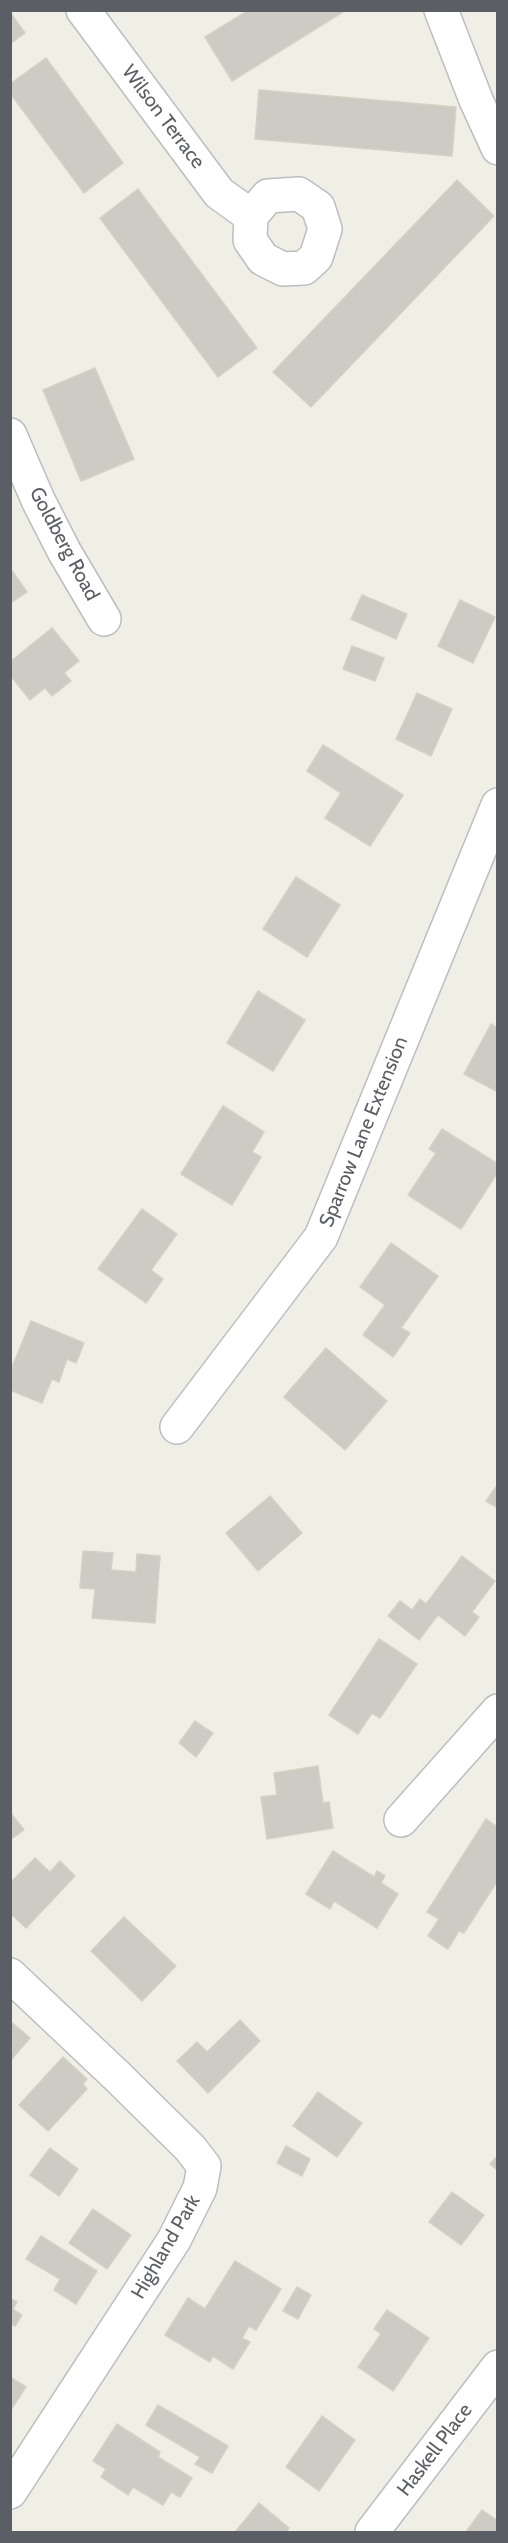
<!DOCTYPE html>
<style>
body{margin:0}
#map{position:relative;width:508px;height:2543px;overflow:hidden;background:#efefe5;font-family:Cabin,sans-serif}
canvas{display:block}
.frame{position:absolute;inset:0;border:12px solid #5c5e65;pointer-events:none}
</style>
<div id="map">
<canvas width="508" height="2543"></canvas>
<div class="frame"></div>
</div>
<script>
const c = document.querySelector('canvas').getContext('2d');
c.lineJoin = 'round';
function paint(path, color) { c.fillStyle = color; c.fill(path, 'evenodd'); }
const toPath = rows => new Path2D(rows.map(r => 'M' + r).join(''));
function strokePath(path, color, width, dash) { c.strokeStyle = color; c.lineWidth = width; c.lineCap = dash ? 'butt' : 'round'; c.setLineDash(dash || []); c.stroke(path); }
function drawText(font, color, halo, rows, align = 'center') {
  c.font = font + ' Cabin,sans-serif'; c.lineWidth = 4.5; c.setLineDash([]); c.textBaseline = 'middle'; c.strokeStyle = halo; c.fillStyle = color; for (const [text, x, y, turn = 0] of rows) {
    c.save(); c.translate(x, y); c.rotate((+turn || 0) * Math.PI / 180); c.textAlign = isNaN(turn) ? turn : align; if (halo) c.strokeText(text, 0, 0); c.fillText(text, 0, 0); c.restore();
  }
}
const building = toPath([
 [249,10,346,10,232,81,205,37,249,10],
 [10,12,25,33,10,44,10,12],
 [46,58,123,163,84,193,10,93,10,84,46,58],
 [259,90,456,107,452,156,255,139,259,90],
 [457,180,494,216,311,407,273,372,457,180],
 [138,189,257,348,218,377,100,218,138,189],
 [95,368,134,459,81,481,43,390,95,368],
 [10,568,27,592,10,603,10,568],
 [362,595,407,614,396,639,351,619,362,595],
 [460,600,495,617,473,663,438,646,460,600],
 [52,628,79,661,64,673,71,681,52,696,45,688,30,700,10,675,10,662,52,628],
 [352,646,384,658,375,681,343,669,352,646],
 [417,693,452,709,431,756,396,739,417,693],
 [323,745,403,795,370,846,325,818,341,793,307,771,323,745],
 [296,877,340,905,307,957,263,929,296,877],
 [258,991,305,1020,273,1071,227,1043,258,991],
 [491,1024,498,1028,498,1092,464,1074,491,1024],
 [223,1106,264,1132,252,1152,261,1157,232,1205,181,1174,223,1106],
 [442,1129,498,1164,498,1172,461,1229,408,1195,436,1153,429,1149,442,1129],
 [142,1209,177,1234,151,1270,163,1279,146,1303,98,1269,142,1209],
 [391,1243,438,1276,401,1328,410,1333,393,1357,363,1335,385,1305,360,1287,391,1243],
 [31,1321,84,1343,76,1363,67,1359,59,1382,52,1379,42,1403,10,1390,10,1372,31,1321],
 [326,1348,387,1401,345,1450,284,1397,326,1348],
 [498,1484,498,1508,486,1501,498,1484],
 [270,1496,302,1533,258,1571,226,1533,270,1496],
 [83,1551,113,1553,111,1570,136,1572,137,1554,160,1556,155,1623,92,1618,95,1589,80,1588,83,1551],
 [462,1556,495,1581,472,1612,479,1617,465,1636,438,1615,419,1640,388,1616,400,1601,412,1610,420,1599,426,1604,462,1556],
 [379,1639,417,1664,380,1718,372,1713,358,1734,329,1715,379,1639],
 [195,1721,213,1733,196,1757,179,1743,195,1721],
 [318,1766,323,1803,329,1802,333,1828,267,1839,261,1797,277,1795,274,1773,318,1766],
 [10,1812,24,1830,10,1840,10,1812],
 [486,1819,498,1827,498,1880,464,1933,459,1931,448,1949,428,1936,439,1919,427,1912,486,1819],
 [333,1851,374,1877,377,1871,385,1876,381,1883,398,1894,377,1928,334,1901,330,1909,306,1894,333,1851],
 [35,1858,50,1872,60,1861,75,1876,26,1928,10,1913,10,1883,35,1858],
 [124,1917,176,1966,142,2001,91,1951,124,1917],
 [240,2020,260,2041,208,2093,177,2061,197,2042,207,2052,240,2020],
 [10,2021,30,2038,10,2061,10,2021],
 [63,2057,87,2079,83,2084,87,2089,48,2131,19,2105,63,2057],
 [318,2092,362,2123,337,2157,293,2126,318,2092],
 [286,2146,310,2159,302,2176,277,2163,286,2146],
 [50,2148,78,2169,59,2196,30,2175,50,2148],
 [498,2155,498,2171,490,2164,498,2155],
 [452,2192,484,2215,461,2245,429,2222,452,2192],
 [93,2209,131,2235,107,2269,69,2243,93,2209],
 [41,2236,97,2271,76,2304,54,2290,60,2279,26,2259,41,2236],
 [235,2261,281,2289,256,2330,249,2326,242,2338,250,2342,233,2369,213,2356,210,2362,165,2335,188,2298,205,2309,235,2261],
 [297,2287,311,2295,298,2319,283,2311,297,2287],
 [10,2298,17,2302,13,2309,22,2315,15,2326,10,2323,10,2298],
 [387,2310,429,2338,393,2391,358,2367,381,2334,374,2329,387,2310],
 [10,2377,26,2387,10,2411,10,2377],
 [158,2405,228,2446,212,2473,195,2464,200,2457,146,2425,158,2405],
 [322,2416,355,2440,319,2491,286,2467,322,2416],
 [117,2424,160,2452,158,2457,192,2478,180,2497,171,2492,163,2505,133,2487,128,2495,101,2477,106,2469,93,2461,117,2424],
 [259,2503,289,2528,286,2532,235,2532,259,2503],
 [482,2510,498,2521,498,2532,466,2532,482,2510]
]);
paint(building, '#cccbc4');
strokePath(building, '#d4d2c3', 1.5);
const minor = toPath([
 [83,10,219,193,251,216],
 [441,10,476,100,498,148],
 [299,194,318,207,325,229,316,257,304,268,283,269,263,259,250,240,251,216,268,196,299,194],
 [10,435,38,500,64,551,104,619],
 [177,1427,321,1237,498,805],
 [401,1820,498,1711],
 [10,1975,117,2076,190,2148,204,2166,200,2188,174,2240,10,2492],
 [372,2532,498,2367]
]);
strokePath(minor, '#bcbdc3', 36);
strokePath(minor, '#fff', 33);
drawText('20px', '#5c5e65', '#fff', [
 ["Wilson Terrace",163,117,53],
 ["Goldberg Road",64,544,62],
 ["Sparrow Lane Extension",364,1132,-68],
 ["Highland Park",166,2247,-60],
 ["Haskell Place",435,2450,-53]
]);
</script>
